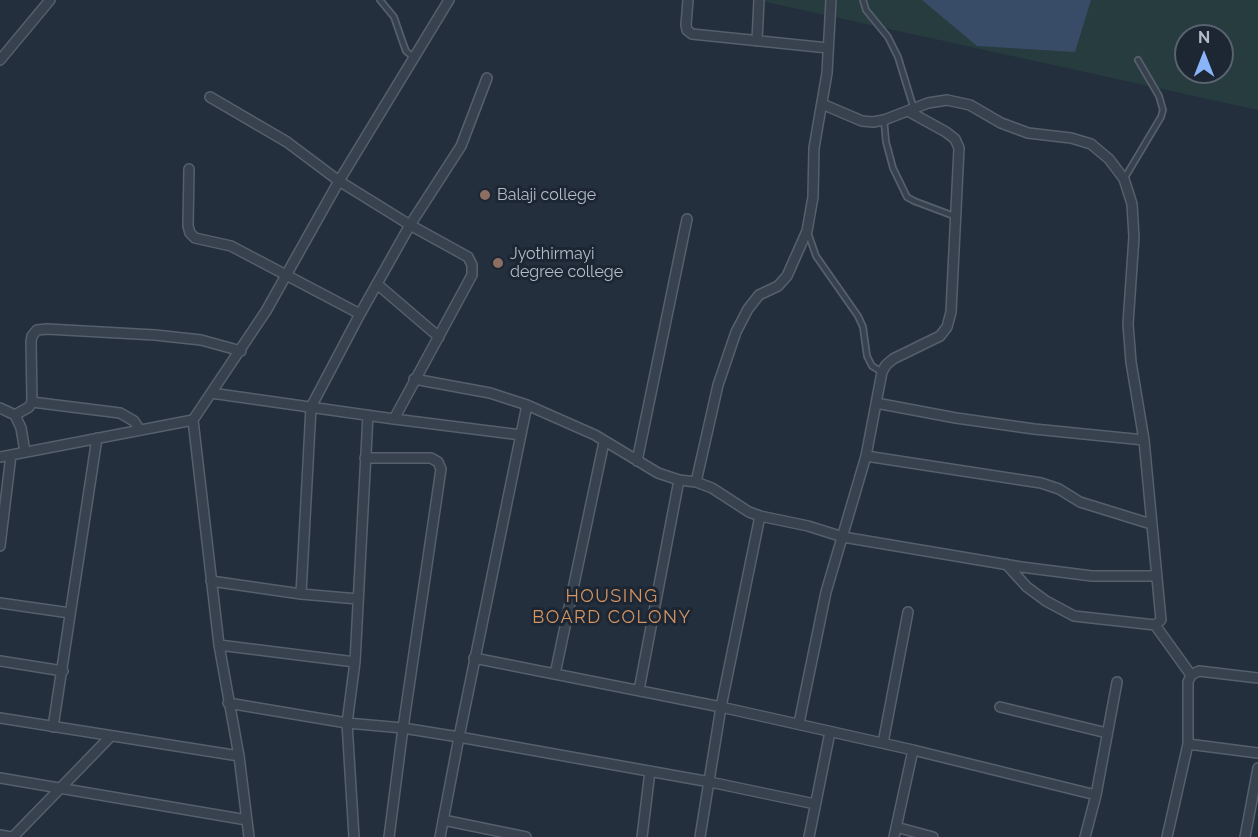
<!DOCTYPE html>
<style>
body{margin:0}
#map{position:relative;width:1258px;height:837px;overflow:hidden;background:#242f3e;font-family:Raleway,sans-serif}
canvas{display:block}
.north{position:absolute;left:1174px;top:24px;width:60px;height:60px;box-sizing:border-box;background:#1d2633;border:2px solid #59626f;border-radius:50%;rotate:0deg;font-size:16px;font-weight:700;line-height:24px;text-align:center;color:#b4bcc9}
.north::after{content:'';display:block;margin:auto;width:21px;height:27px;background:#8ab4f8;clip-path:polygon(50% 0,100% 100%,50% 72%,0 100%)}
</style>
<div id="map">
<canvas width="1258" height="837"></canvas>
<div class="north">N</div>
</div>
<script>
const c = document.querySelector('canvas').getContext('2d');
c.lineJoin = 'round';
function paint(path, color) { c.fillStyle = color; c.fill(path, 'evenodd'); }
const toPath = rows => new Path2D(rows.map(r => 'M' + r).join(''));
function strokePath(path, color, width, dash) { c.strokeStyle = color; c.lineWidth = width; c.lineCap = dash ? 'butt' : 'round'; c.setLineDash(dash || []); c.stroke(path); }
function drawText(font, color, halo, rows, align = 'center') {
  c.font = font + ' Raleway,sans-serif'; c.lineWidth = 6; c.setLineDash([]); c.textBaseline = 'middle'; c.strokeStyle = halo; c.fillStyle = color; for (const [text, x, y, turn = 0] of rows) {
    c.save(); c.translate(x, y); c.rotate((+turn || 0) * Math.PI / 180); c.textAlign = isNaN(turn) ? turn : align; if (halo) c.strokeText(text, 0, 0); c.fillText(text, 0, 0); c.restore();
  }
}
paint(toPath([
 [757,0,1258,0,1258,110],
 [1186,36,1222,36,1222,72,1186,72]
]), '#263c3f');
paint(toPath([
 [922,0,1091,0,1075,52,977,46]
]), '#394c67');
const lane = toPath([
 [380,0,394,17,403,43,406,51,414,58],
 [863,0,866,10,888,37,898,57,914,109],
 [884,120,886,142,893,168,907,197,914,201,954,216],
 [1124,179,1161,117,1163,110,1159,96,1138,60],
 [808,233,816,256,858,316,863,327,867,356,872,366,882,372]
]);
const street = toPath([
 [688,0,686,25,687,30,692,34,828,48],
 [757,41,759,0],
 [0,60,50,0],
 [210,97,287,142,339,181,410,225,468,257,472,265,472,275,394,419,211,393],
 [822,104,862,121,873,122,884,120,928,103,947,100,970,105,1001,123,1028,133,1071,138,1091,144,1109,159,1124,179,1132,204,1134,237,1128,324,1131,362,1144,440,1161,620,1155,625,1074,616,1046,601,1027,587,1006,564],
 [189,169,188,226,190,233,195,238,231,246,360,314],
 [377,284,439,337],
 [414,379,490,393,527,405,595,435,658,473,679,480,696,482,712,488,749,512,760,516,808,526,843,537,1021,567,1092,576,1156,576],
 [32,402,120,413,134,421,140,430],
 [876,403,956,418,1034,429,1144,440],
 [0,408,15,415,21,428,25,452],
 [15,415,29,407,32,402,31,342,32,336,37,330,47,329,155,335,201,340,241,351],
 [394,419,521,435],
 [193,420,219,645,239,756,249,837],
 [866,456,1041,483,1059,489,1080,502,1151,524],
 [0,457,193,420,266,311,339,181,449,0],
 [365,458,431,458,438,462,441,469,403,728,389,837],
 [637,461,687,219],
 [696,482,718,385,736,332,748,309,759,295,778,286,787,276,807,231,813,197,814,148,827,73,831,0],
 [760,516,721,707,913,750],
 [0,546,11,455],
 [211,581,301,594,358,599],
 [301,594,311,407,360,314,410,225,461,146,487,78],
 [0,603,70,613],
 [1155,625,1191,675],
 [219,645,355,662],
 [474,658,721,707,700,837],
 [0,661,63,671],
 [555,674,604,442],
 [1258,678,1199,671,1191,675,1188,682,1188,744,1258,753],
 [639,690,679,480],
 [228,703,347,723,403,728,459,737,527,405],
 [1000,707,1107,733],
 [0,718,239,756],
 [799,723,826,592,866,456,882,372,886,365,893,359,940,336,947,327,951,312,959,148,955,139,946,132,908,111],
 [53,727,97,438],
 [883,743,908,612],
 [0,778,247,820],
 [1096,795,1117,682],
 [443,820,526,837],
 [896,827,933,837],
 [0,835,11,837],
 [13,837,111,736],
 [354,837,347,723,355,662,368,415],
 [440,837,459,737,710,782,815,804],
 [642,837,650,771],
 [809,837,830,732],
 [894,837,913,750,1096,795,1085,837],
 [1167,837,1188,744],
 [1245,837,1258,768]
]);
strokePath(lane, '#565f6c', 8);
strokePath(street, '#565f6c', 12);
strokePath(lane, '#38414e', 4.5);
strokePath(street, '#38414e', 9);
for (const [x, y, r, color] of [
 [485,195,6,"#8d6e63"],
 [498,263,6,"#8d6e63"]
]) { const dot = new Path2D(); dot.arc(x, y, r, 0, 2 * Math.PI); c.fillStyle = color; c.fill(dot); strokePath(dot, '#1d2633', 2); }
drawText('16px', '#b4bcc9', '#1d2633', [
 ["Balaji college",497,195],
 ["Jyothirmayi",510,254],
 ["degree college",510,272]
], 'left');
c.letterSpacing = '1.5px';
drawText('18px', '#d59563', '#1d2633', [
 ["HOUSING",612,597],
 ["BOARD COLONY",612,618]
]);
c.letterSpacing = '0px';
</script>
